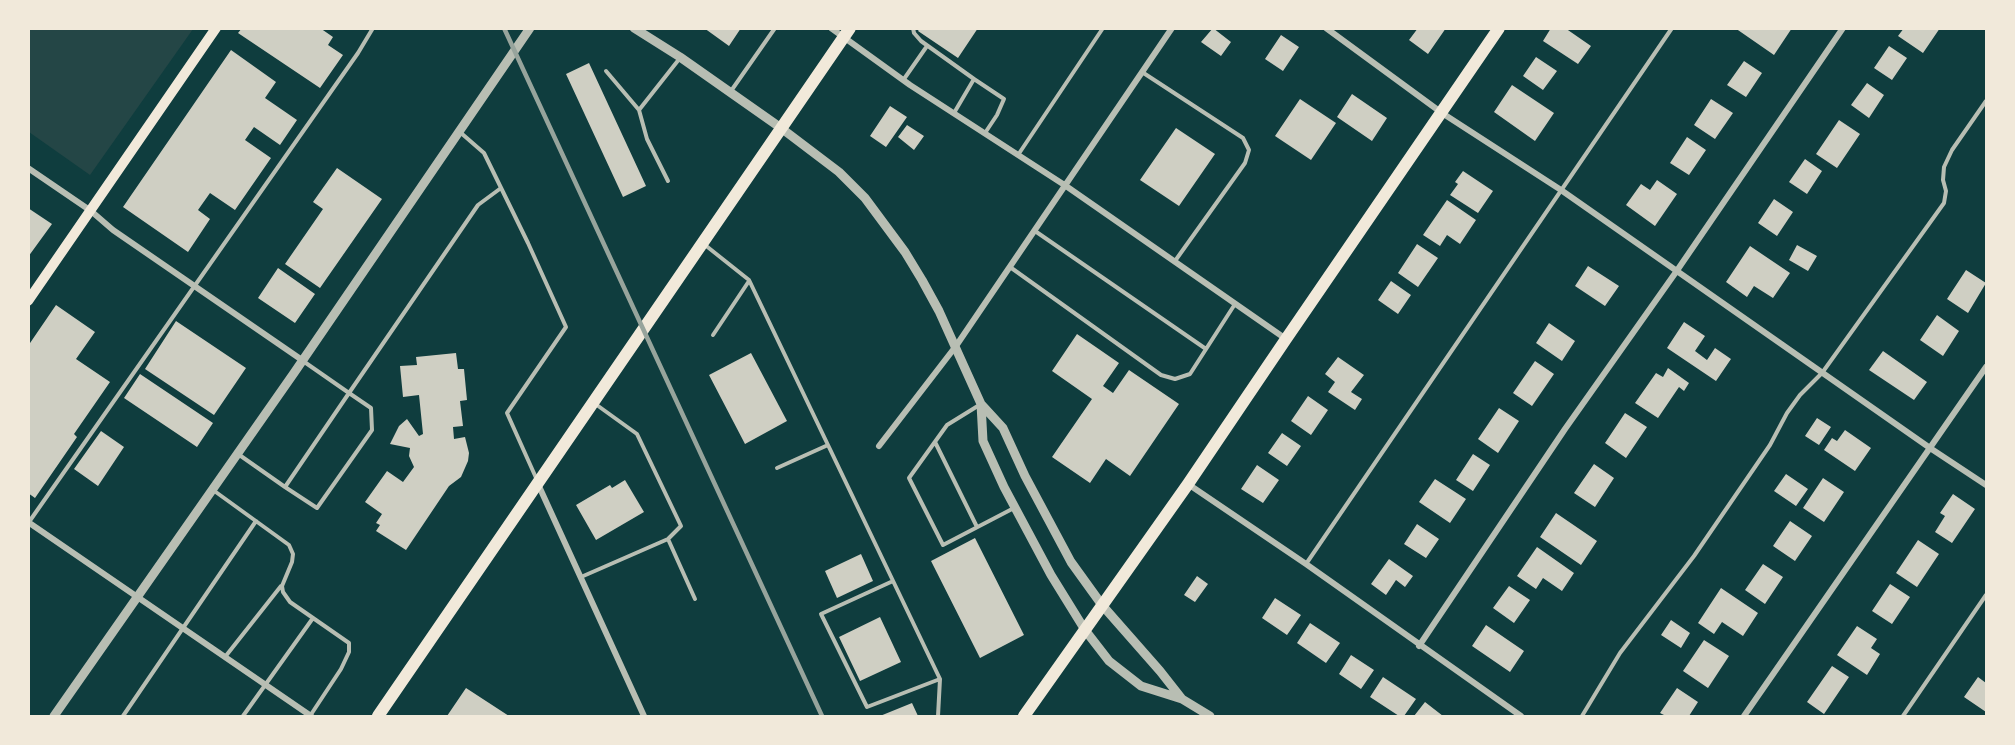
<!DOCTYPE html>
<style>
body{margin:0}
#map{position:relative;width:2015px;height:745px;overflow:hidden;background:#0f3d3e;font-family:Rubik,sans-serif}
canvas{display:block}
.frame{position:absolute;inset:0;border:30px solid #f1e9da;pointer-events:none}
</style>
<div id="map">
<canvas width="2015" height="745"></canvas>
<div class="frame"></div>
</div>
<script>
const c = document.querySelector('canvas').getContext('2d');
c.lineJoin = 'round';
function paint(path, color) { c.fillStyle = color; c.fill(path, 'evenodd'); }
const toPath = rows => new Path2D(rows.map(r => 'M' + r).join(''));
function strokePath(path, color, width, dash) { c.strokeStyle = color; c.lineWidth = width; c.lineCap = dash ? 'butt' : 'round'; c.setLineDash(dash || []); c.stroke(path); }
paint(toPath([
 [29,28,193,28,193,29,90,175,29,132]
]), '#244646');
paint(toPath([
 [242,28,320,28,333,37,328,45,343,55,320,88,238,33],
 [704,28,741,28,729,46],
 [920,28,978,28,958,58,918,31],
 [1213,28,1231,42,1221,56,1201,42],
 [1418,28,1446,28,1428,54,1409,40],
 [1551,28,1565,28,1591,46,1578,64,1543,41],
 [1735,28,1757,29,1792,28,1774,55],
 [1904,28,1940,28,1923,53,1898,36],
 [1281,35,1299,47,1283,71,1265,59],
 [1889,46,1907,58,1892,80,1874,68],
 [231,50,276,82,265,98,297,120,280,145,254,127,245,140,271,158,235,210,210,193,198,210,210,219,188,252,123,207],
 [1536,57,1557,71,1543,90,1523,76],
 [1744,61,1762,73,1746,97,1727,85],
 [589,63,646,186,623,197,566,74],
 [1867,83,1884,95,1869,118,1851,105],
 [1512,85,1554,113,1535,141,1494,112],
 [1352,94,1387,118,1372,141,1337,117],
 [1300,99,1336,123,1311,160,1275,136],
 [1711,99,1733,113,1715,139,1694,125],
 [890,106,907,117,886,147,870,136],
 [1839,120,1860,134,1837,168,1816,154],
 [907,125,924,136,914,150,898,137],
 [1176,128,1215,154,1179,206,1140,180],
 [1687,137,1706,150,1689,175,1670,163],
 [1805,159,1822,171,1807,194,1789,182],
 [337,168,382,199,320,288,285,264,323,209,313,202],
 [1463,171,1493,191,1478,213,1450,195,1458,184,1455,182],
 [1657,180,1677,194,1655,226,1626,205,1641,184,1650,190],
 [1774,199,1793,212,1777,236,1758,223],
 [1447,200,1476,220,1460,244,1447,235,1440,246,1423,235],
 [28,208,52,224,28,257],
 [1417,244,1438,258,1418,287,1398,273],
 [1797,245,1817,256,1808,271,1789,260],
 [1750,246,1790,273,1773,298,1754,286,1747,297,1726,282],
 [1588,266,1619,286,1605,306,1575,286],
 [278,268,315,294,295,323,258,298],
 [1966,270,1986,283,1968,313,1947,299],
 [1391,281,1411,295,1398,314,1378,300],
 [56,305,95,332,76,359,110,382,74,434,77,437,35,498,28,493,28,346],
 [1937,315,1959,331,1943,356,1920,340],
 [176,321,246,368,214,415,145,369],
 [1684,322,1705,336,1695,351,1707,360,1715,348,1731,359,1716,381,1667,348],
 [1549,323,1575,341,1562,361,1536,343],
 [1077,334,1119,363,1103,386,1113,393,1129,370,1179,404,1130,476,1106,459,1090,483,1052,457,1092,399,1052,371],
 [1883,351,1927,382,1914,400,1869,370],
 [456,353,458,369,464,369,467,400,460,401,463,426,453,427,454,439,465,437,469,453,468,461,461,477,449,486,406,550,376,531,380,525,376,523,382,514,365,502,387,471,403,482,414,467,409,456,410,448,390,444,399,426,407,419,419,436,423,434,419,395,403,397,400,366,417,365,416,357],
 [751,353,787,421,745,444,709,375],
 [1338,357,1364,375,1351,392,1362,399,1355,410,1328,392,1335,382,1325,374],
 [1535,361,1554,374,1532,406,1513,393],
 [1668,368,1689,383,1684,391,1679,387,1658,418,1635,403,1656,373,1663,377],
 [140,374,213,423,197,447,124,398],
 [1308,396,1328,410,1311,435,1291,421],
 [1499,408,1519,421,1498,453,1478,439],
 [1625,413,1647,427,1626,458,1605,443],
 [1817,418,1831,427,1819,445,1805,436],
 [1845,430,1871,448,1855,471,1824,450,1832,438,1837,441],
 [101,431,124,447,98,486,74,469],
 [1282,433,1301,446,1287,466,1268,453],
 [1473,454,1490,465,1473,491,1456,480],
 [1594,464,1614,478,1595,507,1574,493],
 [1257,465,1279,480,1263,503,1241,489],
 [1786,474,1808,489,1796,506,1774,491],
 [1823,478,1844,492,1824,522,1803,508],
 [1435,479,1466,499,1450,523,1419,502],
 [625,480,644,512,596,540,576,505,610,485,612,488],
 [1953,494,1975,509,1952,543,1935,532,1945,516,1940,513],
 [1556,513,1597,541,1581,565,1540,537],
 [1790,521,1812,536,1795,561,1773,546],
 [1417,524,1439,539,1426,558,1404,544],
 [975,538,1024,635,980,658,931,561],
 [1918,540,1939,554,1917,587,1896,573],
 [1537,547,1574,573,1562,591,1543,578,1536,589,1517,576],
 [861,554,873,581,837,598,825,571],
 [1389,559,1413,576,1405,587,1396,580,1386,595,1371,584],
 [1763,564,1783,577,1765,604,1745,590],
 [1197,576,1208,584,1195,602,1184,595],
 [1890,584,1910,597,1892,624,1872,611],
 [1509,586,1530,600,1514,623,1493,608],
 [1721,588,1758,613,1743,636,1722,622,1714,634,1698,623],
 [1275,598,1301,615,1287,635,1262,618],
 [880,617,901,662,860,681,839,637],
 [1671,620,1690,633,1681,648,1661,635],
 [1310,623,1340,643,1326,663,1297,643],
 [1486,625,1524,651,1510,672,1472,646],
 [1857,626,1877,639,1871,648,1880,654,1867,675,1837,655],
 [1704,640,1729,656,1708,688,1683,671],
 [1351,655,1374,670,1361,689,1339,674],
 [1832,666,1849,677,1824,714,1807,702],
 [1383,677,1416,699,1404,716,1399,716,1370,697],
 [1978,677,1986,683,1986,712,1964,697],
 [466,688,509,716,447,716],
 [1677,688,1698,702,1689,716,1666,716,1660,713],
 [1425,702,1443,716,1414,716],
 [912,703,918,716,880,716]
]), '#cfcfc3');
strokePath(toPath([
 [913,28,914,33,921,41,974,79,954,113],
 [606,71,639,110],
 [1142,72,1243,138,1249,150,1245,163,1175,261],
 [904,79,927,46],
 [974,79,1004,99,997,115,985,133],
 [731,91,775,28],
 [461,133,484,153,528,243,566,327,507,413,537,480],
 [1018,155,1103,28],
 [668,181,647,139,639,110,680,58],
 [1035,231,1206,349],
 [705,245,749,280,940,679,938,716],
 [1010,267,1161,375,1175,379,1190,374,1235,304],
 [713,335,749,281],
 [981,404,947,425,909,478,943,545,1014,508],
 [935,442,977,527],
 [238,454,285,487,349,393,303,361],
 [777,468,828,445],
 [285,487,317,508,372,430,371,408,349,393,478,205,501,188],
 [213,490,289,545,293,554,292,562,282,586,283,592,290,602,349,643,349,652,341,669,310,716],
 [29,522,358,53,373,28],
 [668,539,695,599],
 [1306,564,1672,28],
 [581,577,668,539,681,526,637,434,594,403],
 [893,581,821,614,867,707,940,679],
 [225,657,281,586],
 [123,716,256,521],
 [243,716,313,618],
 [1582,716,1620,653,1694,556,1770,445,1787,413,1800,395,1822,373,1944,203,1946,191,1943,180,1944,167,1952,150,1986,101],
 [1903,716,1986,595]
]), '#b8beb3', 4);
strokePath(toPath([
 [831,28,910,85,1066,186,1286,339],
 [1326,28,1442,113,1561,190,1930,448,1986,485],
 [28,168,91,211,113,230,302,360],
 [879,446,956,346,1172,28],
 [538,484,644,716],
 [1188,484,1306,564,1521,716],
 [28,522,311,716],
 [1419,646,1565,429,1676,272,1843,28],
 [1744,716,1986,367]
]), '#b8beb3', 6);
strokePath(toPath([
 [634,28,680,57,781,128,839,172,865,198,905,252,922,280,939,311,981,404,1003,428,1025,476,1071,562,1102,605,1160,671,1182,699],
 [981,404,983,441,1004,487,1051,575,1085,630,1109,661,1141,686,1182,699,1210,716],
 [54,716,294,373,530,28]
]), '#b8beb3', 9);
strokePath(toPath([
 [28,301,216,28]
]), '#f1e9da', 10);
strokePath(toPath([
 [378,716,850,28],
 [1024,716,1188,484,1286,339,1499,28]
]), '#f1e9da', 12);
strokePath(toPath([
 [504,28,822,716]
]), '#97a49c', 4.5);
</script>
